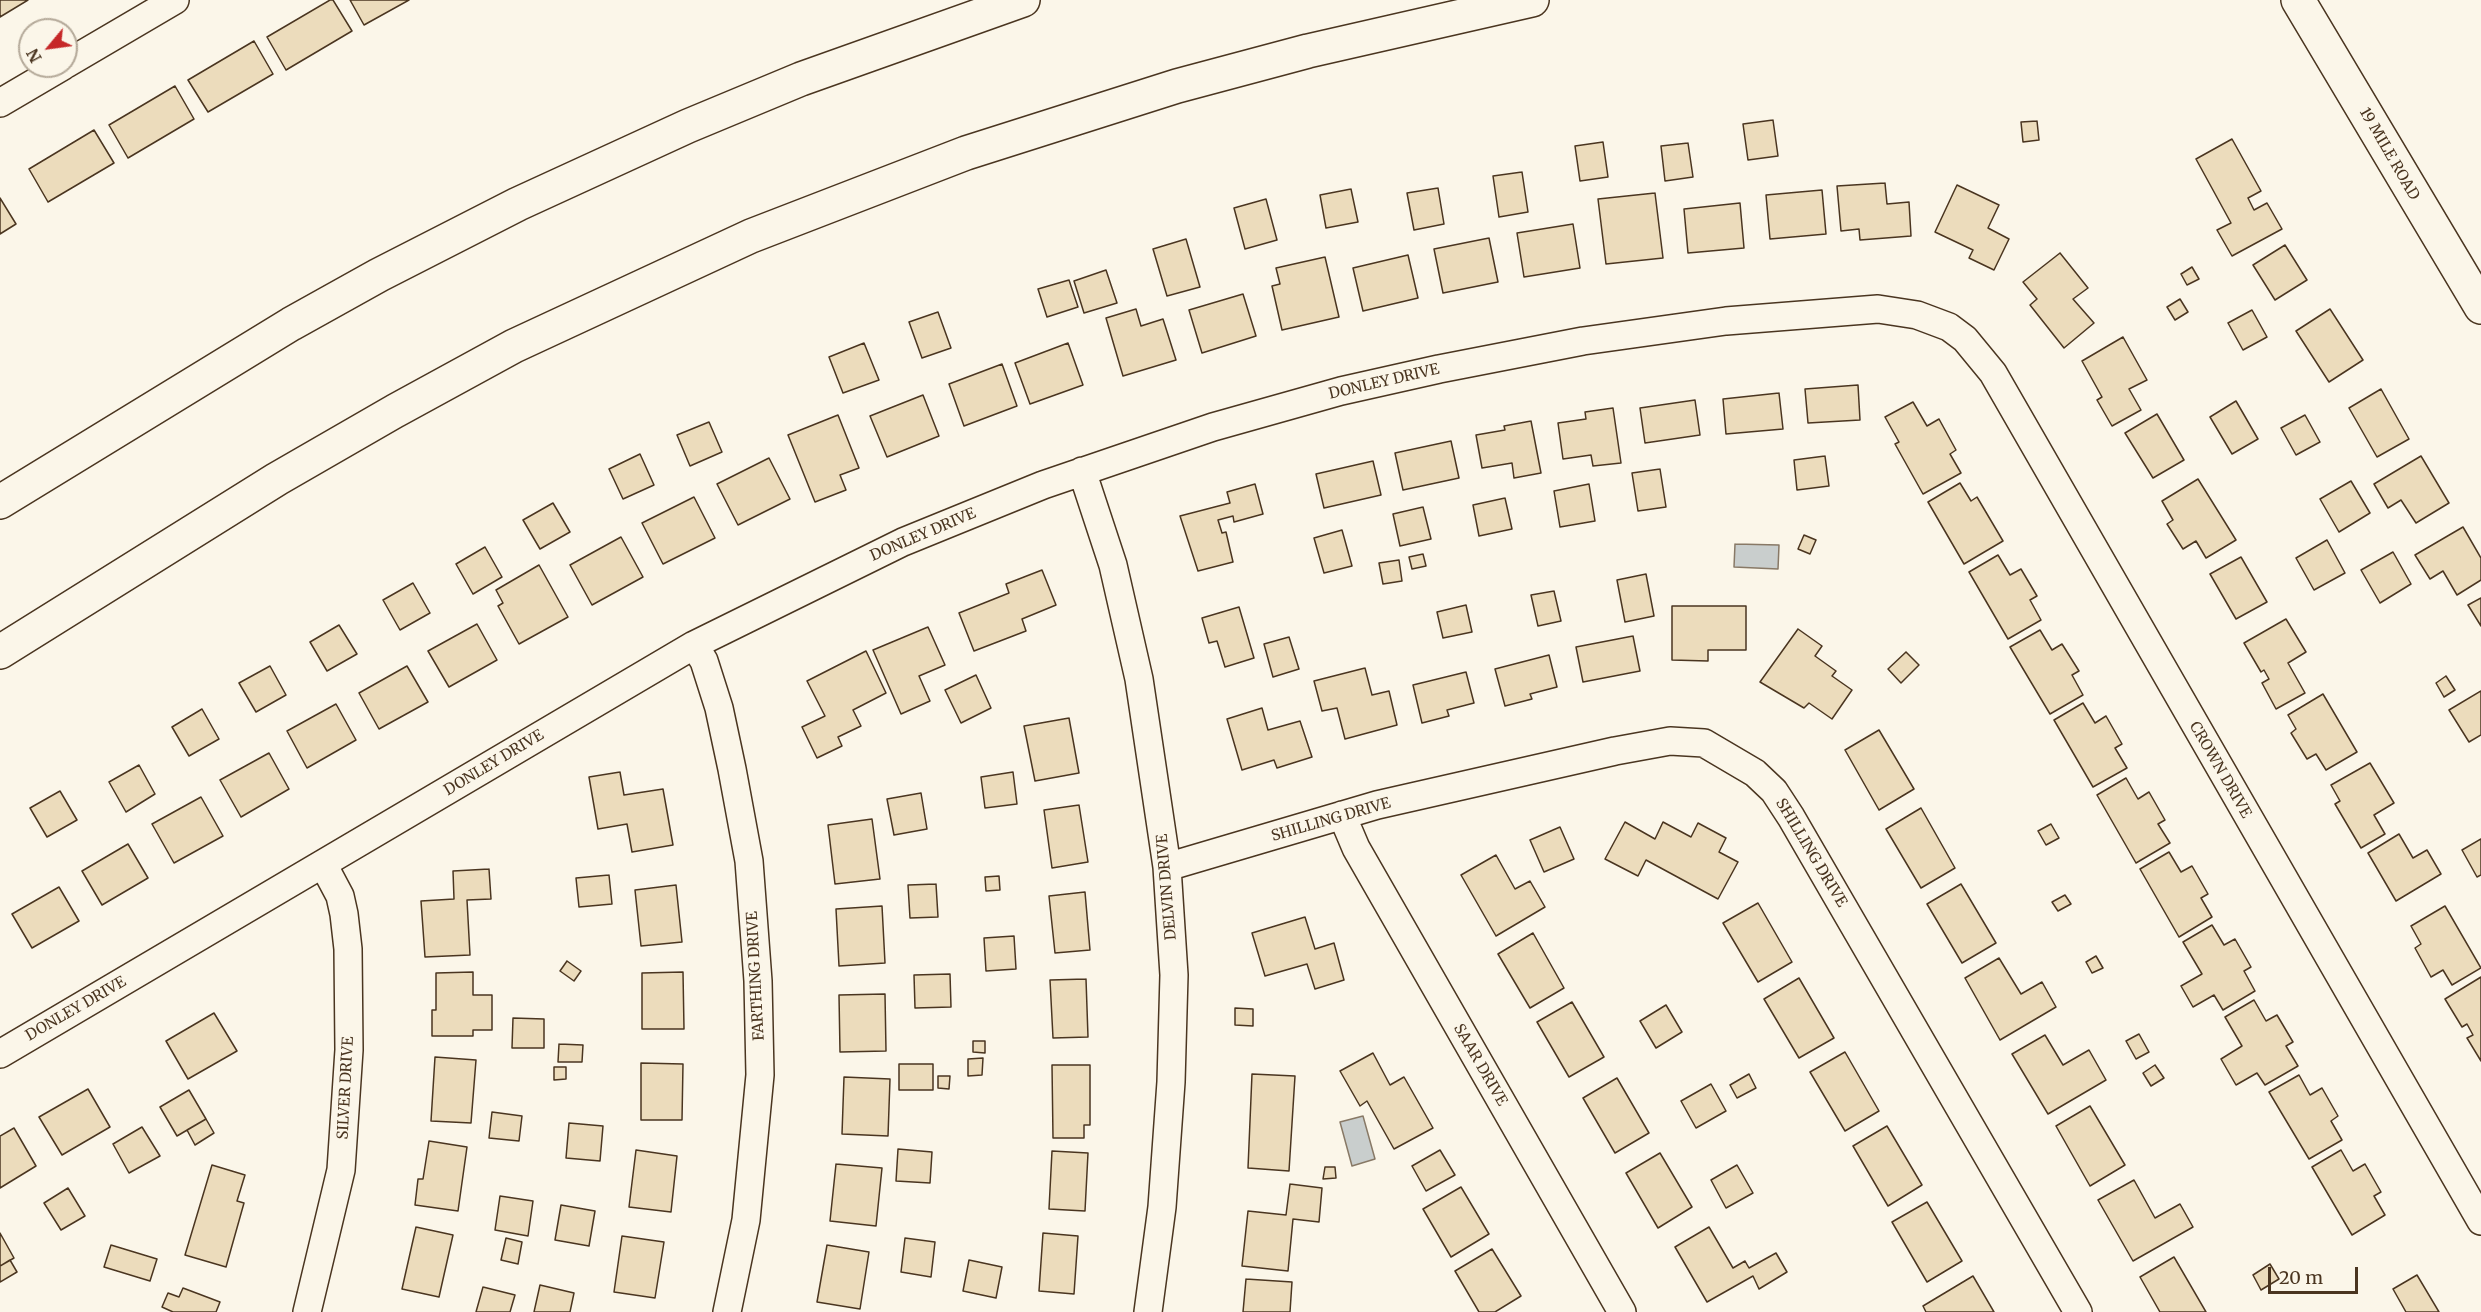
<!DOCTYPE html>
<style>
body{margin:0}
#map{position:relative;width:2481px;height:1312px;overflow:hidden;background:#fbf6e9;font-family:Merriweather,serif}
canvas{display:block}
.north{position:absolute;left:18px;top:18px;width:60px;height:60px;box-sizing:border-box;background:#fbf6e9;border:2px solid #b4a999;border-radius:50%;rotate:241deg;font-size:16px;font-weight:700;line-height:24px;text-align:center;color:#4a3520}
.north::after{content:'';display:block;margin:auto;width:21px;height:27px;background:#c62828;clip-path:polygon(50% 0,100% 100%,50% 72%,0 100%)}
.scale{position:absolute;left:2268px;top:1267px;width:90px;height:27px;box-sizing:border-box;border:3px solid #4a3520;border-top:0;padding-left:8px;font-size:18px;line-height:21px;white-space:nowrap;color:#4a3520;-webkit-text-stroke:4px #fbf6e9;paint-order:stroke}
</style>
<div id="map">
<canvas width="2481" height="1312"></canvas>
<div class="north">N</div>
<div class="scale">20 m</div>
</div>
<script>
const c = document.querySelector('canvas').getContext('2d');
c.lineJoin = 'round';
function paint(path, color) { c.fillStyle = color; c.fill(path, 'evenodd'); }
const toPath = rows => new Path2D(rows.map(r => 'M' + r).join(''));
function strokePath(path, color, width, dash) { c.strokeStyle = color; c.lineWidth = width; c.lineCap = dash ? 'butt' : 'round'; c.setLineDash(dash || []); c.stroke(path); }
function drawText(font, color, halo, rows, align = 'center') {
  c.font = font + ' Merriweather,serif'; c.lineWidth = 4.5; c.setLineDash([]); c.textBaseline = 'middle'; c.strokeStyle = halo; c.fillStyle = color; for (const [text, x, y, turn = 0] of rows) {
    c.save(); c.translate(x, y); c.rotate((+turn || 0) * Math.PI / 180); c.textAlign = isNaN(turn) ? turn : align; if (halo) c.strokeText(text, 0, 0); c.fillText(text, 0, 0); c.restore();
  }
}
const water = toPath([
 [1735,544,1779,545,1778,569,1734,567,1735,544],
 [1363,1116,1375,1159,1352,1166,1340,1122,1363,1116]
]);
paint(water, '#c9cecd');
strokePath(water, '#887966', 1.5);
const building = toPath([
 [0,0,28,0,0,17,0,0],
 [330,0,333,0,352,31,286,70,267,37,330,0],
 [350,0,409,0,364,25,350,0],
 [254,41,273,74,208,112,188,80,254,41],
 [175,86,194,119,128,158,109,125,175,86],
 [1773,120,1778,156,1748,160,1743,124,1773,120],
 [2037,121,2039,140,2023,142,2021,122,2037,121],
 [94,130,114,163,48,202,29,169,94,130],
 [2232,139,2261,191,2248,198,2254,210,2267,203,2282,229,2232,256,2217,230,2231,223,2196,159,2232,139],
 [1603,142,1608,177,1580,181,1575,146,1603,142],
 [1688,143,1693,177,1665,181,1661,146,1688,143],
 [1522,172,1528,212,1499,217,1493,176,1522,172],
 [1885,183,1887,204,1909,202,1911,236,1860,240,1859,229,1841,231,1837,186,1885,183],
 [1957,185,1999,205,1988,228,2009,239,1994,270,1969,258,1973,250,1935,232,1957,185],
 [1438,188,1444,224,1414,230,1407,193,1438,188],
 [1351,189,1358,222,1326,228,1320,195,1351,189],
 [1822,190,1826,234,1770,239,1766,195,1822,190],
 [1655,193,1663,258,1606,264,1598,199,1655,193],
 [0,198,16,224,0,234,0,198],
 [1266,199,1277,240,1245,249,1234,208,1266,199],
 [1740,203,1744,248,1688,253,1684,209,1740,203],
 [1573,224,1580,268,1524,277,1517,233,1573,224],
 [1489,238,1498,282,1443,293,1434,249,1489,238],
 [1186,239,1200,287,1167,296,1153,249,1186,239],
 [2285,245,2307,280,2275,300,2253,265,2285,245],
 [2060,253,2088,288,2073,299,2094,323,2064,348,2030,305,2037,299,2023,282,2060,253],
 [1408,255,1418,298,1363,311,1353,268,1408,255],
 [1325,257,1339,317,1282,330,1272,286,1280,284,1276,268,1325,257],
 [2192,267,2199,279,2187,285,2181,274,2192,267],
 [1106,270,1117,303,1084,313,1074,281,1106,270],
 [1069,280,1078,307,1047,317,1038,289,1069,280],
 [1243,294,1256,336,1202,353,1189,310,1243,294],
 [2180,299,2188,312,2175,320,2167,307,2180,299],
 [1136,309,1141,326,1163,319,1176,360,1123,376,1106,318,1136,309],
 [2330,309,2363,360,2329,382,2296,331,2330,309],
 [2252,310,2267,337,2243,350,2228,323,2252,310],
 [938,312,951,348,922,358,909,322,938,312],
 [2123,337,2147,380,2129,389,2141,410,2112,426,2097,400,2102,397,2082,361,2123,337],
 [864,343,879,380,843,393,829,357,864,343],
 [1068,343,1083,385,1030,404,1015,363,1068,343],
 [1002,364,1017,406,964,426,949,384,1002,364],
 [1858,385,1860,420,1808,423,1805,389,1858,385],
 [2381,389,2409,439,2377,457,2349,408,2381,389],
 [1779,393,1783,429,1726,434,1723,399,1779,393],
 [923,395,939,436,887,457,870,416,923,395],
 [1695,400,1700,435,1645,443,1640,408,1695,400],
 [2236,401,2258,439,2232,454,2210,417,2236,401],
 [1913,402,1927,426,1939,419,1956,450,1950,454,1961,473,1923,494,1895,444,1899,442,1885,417,1913,402],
 [1613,408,1621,463,1593,466,1591,455,1563,459,1558,423,1586,419,1585,412,1613,408],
 [2157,414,2184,460,2153,478,2125,433,2157,414],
 [838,415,859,468,840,475,846,490,815,502,788,435,838,415],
 [2305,415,2320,442,2296,455,2281,428,2305,415],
 [1531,421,1541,473,1514,478,1512,463,1482,468,1476,435,1505,430,1504,426,1531,421],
 [709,422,722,452,690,466,677,435,709,422],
 [1451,441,1459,478,1403,490,1395,453,1451,441],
 [640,454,654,485,623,499,609,469,640,454],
 [1825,456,1829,486,1797,490,1794,460,1825,456],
 [2421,456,2449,503,2416,523,2401,500,2388,508,2374,484,2421,456],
 [769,458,790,499,738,525,717,484,769,458],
 [1373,461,1381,495,1324,508,1316,474,1373,461],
 [1660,469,1666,507,1638,511,1632,473,1660,469],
 [2198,479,2236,540,2206,558,2196,541,2183,549,2167,524,2173,520,2162,501,2198,479],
 [2351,481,2370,513,2339,532,2320,499,2351,481],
 [1960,483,1971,501,1977,497,2003,541,1964,564,1928,502,1960,483],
 [1255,484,1263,514,1234,522,1233,516,1218,520,1222,533,1226,532,1233,562,1198,571,1180,516,1230,503,1227,492,1255,484],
 [1589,484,1595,521,1560,527,1554,491,1589,484],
 [694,497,715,538,663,564,642,523,694,497],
 [1505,498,1512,529,1479,536,1473,505,1505,498],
 [553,503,570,532,540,549,523,520,553,503],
 [1423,507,1431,539,1400,546,1393,514,1423,507],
 [2463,527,2481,558,2481,580,2457,595,2443,571,2430,579,2415,555,2463,527],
 [1342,530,1352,566,1324,573,1314,538,1342,530],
 [1804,535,1816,540,1810,554,1798,549,1804,535],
 [621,537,643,577,592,605,570,565,621,537],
 [2327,540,2345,573,2314,590,2296,558,2327,540],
 [485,547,502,577,473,594,456,564,485,547],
 [2393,552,2411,584,2380,603,2361,570,2393,552],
 [1423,554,1426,566,1412,569,1409,557,1423,554],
 [1998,555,2010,575,2021,569,2037,596,2030,600,2041,620,2008,639,1969,572,1998,555],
 [2241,557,2267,602,2236,619,2210,574,2241,557],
 [1399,560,1402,581,1383,584,1379,563,1399,560],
 [539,565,568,617,519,644,498,606,503,603,496,590,539,565],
 [1042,570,1056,605,1022,619,1026,631,974,651,959,613,1009,593,1006,584,1042,570],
 [1646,574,1654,616,1625,622,1617,580,1646,574],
 [413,583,430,613,400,630,383,600,413,583],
 [1554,591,1561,621,1538,626,1531,595,1554,591],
 [2481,598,2481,626,2468,605,2481,598],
 [1466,605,1472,632,1443,638,1437,612,1466,605],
 [1672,606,1746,606,1746,650,1708,650,1708,661,1672,660,1672,606],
 [1239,607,1254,658,1225,667,1217,641,1209,643,1202,618,1239,607],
 [2286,619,2306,652,2288,663,2305,693,2276,709,2262,683,2269,679,2264,670,2261,672,2244,643,2286,619],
 [477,624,497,660,449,687,428,651,477,624],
 [339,625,357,654,327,671,310,642,339,625],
 [928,627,945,665,919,676,930,701,901,714,873,650,928,627],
 [1798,629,1822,646,1815,656,1836,671,1832,676,1852,690,1832,719,1809,703,1804,708,1760,682,1798,629],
 [2040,630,2052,650,2062,644,2079,671,2072,675,2083,695,2050,714,2010,647,2040,630],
 [1633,636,1640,671,1583,682,1576,647,1633,636],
 [1289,637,1299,669,1273,677,1264,644,1289,637],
 [866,651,886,693,853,710,861,726,838,737,842,746,817,758,802,727,825,716,807,681,866,651],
 [1906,652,1919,665,1901,683,1888,669,1906,652],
 [1549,655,1557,687,1530,694,1532,699,1505,706,1495,669,1549,655],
 [270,666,286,695,256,712,239,683,270,666],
 [407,666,428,702,379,729,359,693,407,666],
 [1365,668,1372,695,1389,691,1397,725,1345,739,1337,708,1322,711,1314,681,1365,668],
 [1466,672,1474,703,1447,710,1449,716,1422,723,1413,685,1466,672],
 [976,675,991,708,961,723,945,690,976,675],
 [2446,676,2455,690,2444,697,2436,683,2446,676],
 [2481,691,2481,735,2469,742,2449,710,2481,691],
 [2323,694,2357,752,2326,770,2316,754,2307,759,2291,733,2296,729,2288,715,2323,694],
 [2083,703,2095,723,2106,716,2122,744,2115,748,2127,768,2093,787,2054,720,2083,703],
 [336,704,356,740,307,768,287,731,336,704],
 [1262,708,1268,730,1300,721,1312,757,1277,768,1274,760,1242,770,1227,719,1262,708],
 [202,709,219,739,189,756,172,727,202,709],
 [1069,718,1079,773,1035,781,1024,726,1069,718],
 [1879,730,1914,789,1879,810,1845,750,1879,730],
 [269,753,289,789,241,817,220,780,269,753],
 [2370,763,2394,803,2374,815,2385,834,2361,848,2335,804,2340,801,2331,785,2370,763],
 [139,765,155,794,126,812,109,782,139,765],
 [620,772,624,795,663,789,673,845,632,852,627,824,598,829,589,777,620,772],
 [1013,772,1017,804,985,808,981,777,1013,772],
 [2126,778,2138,799,2149,792,2165,820,2158,824,2170,843,2136,863,2097,795,2126,778],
 [60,791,77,820,47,837,30,808,60,791],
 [921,793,927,829,894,835,887,799,921,793],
 [201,797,223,836,174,863,152,824,201,797],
 [1079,805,1088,862,1052,868,1044,810,1079,805],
 [1921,808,1955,868,1921,888,1886,829,1921,808],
 [872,819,880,879,835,884,828,825,872,819],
 [1625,822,1655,839,1663,822,1691,837,1698,823,1726,838,1719,852,1738,862,1718,899,1646,860,1638,876,1605,859,1625,822],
 [2051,824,2059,838,2046,845,2038,831,2051,824],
 [1560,827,1574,859,1544,872,1530,840,1560,827],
 [2399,834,2413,858,2427,850,2441,874,2396,901,2368,853,2399,834],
 [2481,839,2481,875,2477,877,2462,850,2481,839],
 [128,844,148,878,102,905,82,871,128,844],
 [2169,852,2181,872,2192,866,2208,894,2201,898,2212,917,2179,937,2140,869,2169,852],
 [1496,855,1515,889,1530,881,1545,907,1496,936,1461,875,1496,855],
 [489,869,491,899,467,900,470,955,425,957,421,901,454,899,453,871,489,869],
 [609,875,612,904,579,907,576,878,609,875],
 [999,876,1000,890,986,891,985,877,999,876],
 [936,884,938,917,910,918,908,885,936,884],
 [1961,884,1996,943,1962,963,1927,904,1961,884],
 [676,885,682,942,641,946,635,890,676,885],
 [59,887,79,921,32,948,12,914,59,887],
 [1085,892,1090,950,1055,953,1049,896,1085,892],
 [2065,895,2071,904,2058,911,2052,902,2065,895],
 [1758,903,1792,962,1758,982,1723,923,1758,903],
 [882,906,885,963,839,966,836,909,882,906],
 [2445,906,2481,968,2452,985,2443,970,2431,977,2415,948,2421,944,2411,926,2445,906],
 [1305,917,1315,949,1334,943,1344,980,1315,989,1307,964,1265,976,1252,933,1305,917],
 [2212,925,2224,945,2235,939,2251,967,2244,971,2255,991,2223,1010,2214,995,2193,1007,2181,986,2202,974,2183,942,2212,925],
 [1533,933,1564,988,1530,1008,1498,954,1533,933],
 [1014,936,1016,969,986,971,984,938,1014,936],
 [2096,956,2103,968,2092,973,2086,962,2096,956],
 [1999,958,2021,994,2042,982,2056,1007,2000,1040,1965,978,1999,958],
 [567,961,581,971,574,981,560,971,567,961],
 [473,972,473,995,492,995,492,1030,473,1030,473,1036,432,1036,432,1010,436,1010,436,973,473,972],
 [683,972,684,1029,642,1029,642,973,683,972],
 [950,974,951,1007,915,1008,914,975,950,974],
 [2481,977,2481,1061,2467,1038,2473,1035,2467,1024,2462,1027,2445,999,2481,977],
 [1799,978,1834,1038,1799,1058,1764,999,1799,978],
 [1086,979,1088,1037,1053,1038,1050,980,1086,979],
 [885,994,886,1051,840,1052,839,995,885,994],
 [2254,1000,2266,1021,2277,1015,2293,1042,2286,1046,2298,1066,2265,1085,2257,1073,2236,1085,2221,1059,2242,1046,2225,1017,2254,1000],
 [1572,1002,1604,1057,1569,1077,1537,1022,1572,1002],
 [1666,1005,1682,1032,1656,1048,1640,1021,1666,1005],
 [1235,1008,1253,1009,1253,1026,1235,1025,1235,1008],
 [214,1013,237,1051,188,1079,166,1041,214,1013],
 [513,1018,544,1019,544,1048,512,1048,513,1018],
 [2139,1034,2149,1052,2136,1059,2126,1041,2139,1034],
 [2045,1035,2063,1065,2089,1050,2106,1080,2048,1114,2012,1054,2045,1035],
 [973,1041,985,1041,985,1053,973,1052,973,1041],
 [559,1044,583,1045,582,1062,558,1062,559,1044],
 [1845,1052,1879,1111,1845,1131,1810,1072,1845,1052],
 [1373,1053,1390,1085,1404,1077,1433,1128,1394,1149,1367,1101,1360,1106,1340,1071,1373,1053],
 [435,1057,476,1060,471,1123,431,1121,435,1057],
 [983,1058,982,1075,968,1076,968,1059,983,1058],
 [641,1063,683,1064,682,1120,641,1120,641,1063],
 [899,1064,933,1064,933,1090,899,1090,899,1064],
 [1052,1065,1090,1065,1090,1125,1084,1125,1084,1138,1053,1138,1052,1065],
 [2155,1065,2164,1078,2151,1086,2143,1073,2155,1065],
 [554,1067,566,1067,566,1079,554,1080,554,1067],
 [1252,1074,1295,1076,1289,1171,1248,1168,1252,1074],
 [1749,1074,1756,1088,1737,1098,1730,1085,1749,1074],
 [2299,1075,2310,1095,2322,1088,2338,1116,2331,1121,2342,1140,2309,1159,2269,1092,2299,1075],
 [938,1076,950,1076,949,1089,938,1088,938,1076],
 [844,1077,890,1079,888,1136,842,1134,844,1077],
 [1617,1078,1649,1133,1615,1153,1583,1098,1617,1078],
 [1711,1084,1726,1111,1696,1128,1681,1101,1711,1084],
 [88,1089,110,1127,62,1155,39,1117,88,1089],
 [189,1090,206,1119,177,1136,160,1107,189,1090],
 [2090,1106,2125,1165,2090,1186,2056,1126,2090,1106],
 [492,1112,522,1116,519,1141,489,1138,492,1112],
 [206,1119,214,1133,195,1145,187,1130,206,1119],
 [569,1123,603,1126,600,1161,566,1158,569,1123],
 [1887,1126,1922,1185,1888,1206,1853,1146,1887,1126],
 [142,1127,160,1156,129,1173,113,1144,142,1127],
 [14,1128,36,1166,0,1188,0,1136,14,1128],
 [429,1141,467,1147,458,1211,415,1205,418,1179,423,1179,429,1141],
 [898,1149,932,1152,930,1183,896,1181,898,1149],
 [636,1150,677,1156,671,1212,629,1207,636,1150],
 [1440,1150,1455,1175,1426,1191,1412,1166,1440,1150],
 [2341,1150,2353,1171,2365,1164,2381,1192,2374,1196,2385,1215,2352,1235,2312,1167,2341,1150],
 [1052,1151,1088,1153,1085,1211,1049,1209,1052,1151],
 [1660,1153,1692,1207,1658,1228,1626,1173,1660,1153],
 [836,1164,882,1168,876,1226,830,1221,836,1164],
 [212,1165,245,1175,237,1201,244,1203,226,1267,185,1255,212,1165],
 [1737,1165,1753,1193,1726,1208,1711,1180,1737,1165],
 [1325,1167,1335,1167,1336,1178,1323,1179,1325,1167],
 [2134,1180,2155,1218,2180,1204,2193,1227,2133,1261,2098,1200,2134,1180],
 [1290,1184,1322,1188,1319,1222,1293,1219,1288,1271,1242,1266,1248,1211,1286,1215,1290,1184],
 [1461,1187,1489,1234,1451,1257,1423,1209,1461,1187],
 [68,1188,85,1216,61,1230,44,1203,68,1188],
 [500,1196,533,1201,528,1236,495,1230,500,1196],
 [1927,1202,1962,1261,1927,1282,1892,1222,1927,1202],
 [561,1205,595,1211,589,1246,555,1240,561,1205],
 [416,1227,453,1235,439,1297,402,1289,416,1227],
 [1709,1227,1733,1268,1745,1261,1749,1268,1776,1253,1787,1272,1759,1289,1753,1276,1707,1302,1675,1247,1709,1227],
 [0,1233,14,1258,0,1266,0,1233],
 [1043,1233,1078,1236,1074,1294,1039,1291,1043,1233],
 [622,1236,664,1242,655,1298,614,1292,622,1236],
 [506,1238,522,1242,518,1264,501,1260,506,1238],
 [905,1238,935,1242,931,1277,901,1272,905,1238],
 [111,1245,157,1259,150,1281,104,1267,111,1245],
 [827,1245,869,1252,860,1309,817,1302,827,1245],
 [1492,1249,1521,1296,1495,1312,1479,1312,1455,1271,1492,1249],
 [2174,1257,2206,1312,2160,1312,2140,1277,2174,1257],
 [10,1260,17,1272,0,1282,0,1266,10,1260],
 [969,1260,1002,1267,996,1298,963,1291,969,1260],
 [2270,1264,2279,1279,2261,1290,2253,1275,2270,1264],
 [2417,1275,2439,1312,2406,1312,2393,1289,2417,1275],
 [1973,1276,1994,1312,1926,1312,1923,1306,1973,1276],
 [1246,1279,1292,1282,1290,1312,1243,1312,1246,1279],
 [540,1285,574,1293,570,1312,534,1312,540,1285],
 [483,1287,515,1295,510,1312,476,1312,483,1287],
 [183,1288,220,1302,216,1312,173,1312,162,1307,168,1293,179,1297,183,1288]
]);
paint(building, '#ecdcbc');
strokePath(building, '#4a3520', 1.5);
const street = toPath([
 [66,64,175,0],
 [0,103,63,66],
 [1082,471,1113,565,1139,679,1167,867,1174,975,1171,1082,1162,1207,1148,1312],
 [694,645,704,661,719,708,732,769,749,861,758,981,760,1075,746,1220,727,1312],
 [1342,815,1356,848,1622,1312],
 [1167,867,1377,805,1615,751,1670,741,1704,743,1755,773,1774,791,1791,817,2078,1312],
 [0,1054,694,645,903,542,1043,485,1213,427,1341,391,1439,369,1583,341,1726,321,1878,309,1917,315,1949,327,1965,339,1993,373,2481,1221],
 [307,1312,341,1170,349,1050,348,949,344,914,340,896,323,864]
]);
const secondary = toPath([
 [2298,0,2481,307]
]);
const highway = toPath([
 [0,502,291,324,379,275,518,204,688,126,801,79,1023,0],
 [0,652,277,479,395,411,514,346,751,236,966,153,1177,86,1308,51,1532,0]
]);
strokePath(street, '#4a3520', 30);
strokePath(secondary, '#4a3520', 36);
strokePath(highway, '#4a3520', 36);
strokePath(street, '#fbf6e9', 27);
strokePath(secondary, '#fbf6e9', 33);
strokePath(highway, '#fbf6e9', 33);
drawText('15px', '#4a3520', '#fbf6e9', [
 ["19 MILE ROAD",2389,154,60],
 ["DONLEY DRIVE",1384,382,-13],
 ["DONLEY DRIVE",923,535,-23],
 ["DONLEY DRIVE",494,763,-31],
 ["CROWN DRIVE",2220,770,60],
 ["SHILLING DRIVE",1331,820,-16],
 ["SHILLING DRIVE",1811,853,59],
 ["DELVIN DRIVE",1167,887,-95],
 ["FARTHING DRIVE",756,976,-93],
 ["DONLEY DRIVE",76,1009,-30],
 ["SAAR DRIVE",1480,1065,60],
 ["SILVER DRIVE",346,1088,-87]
]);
</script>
